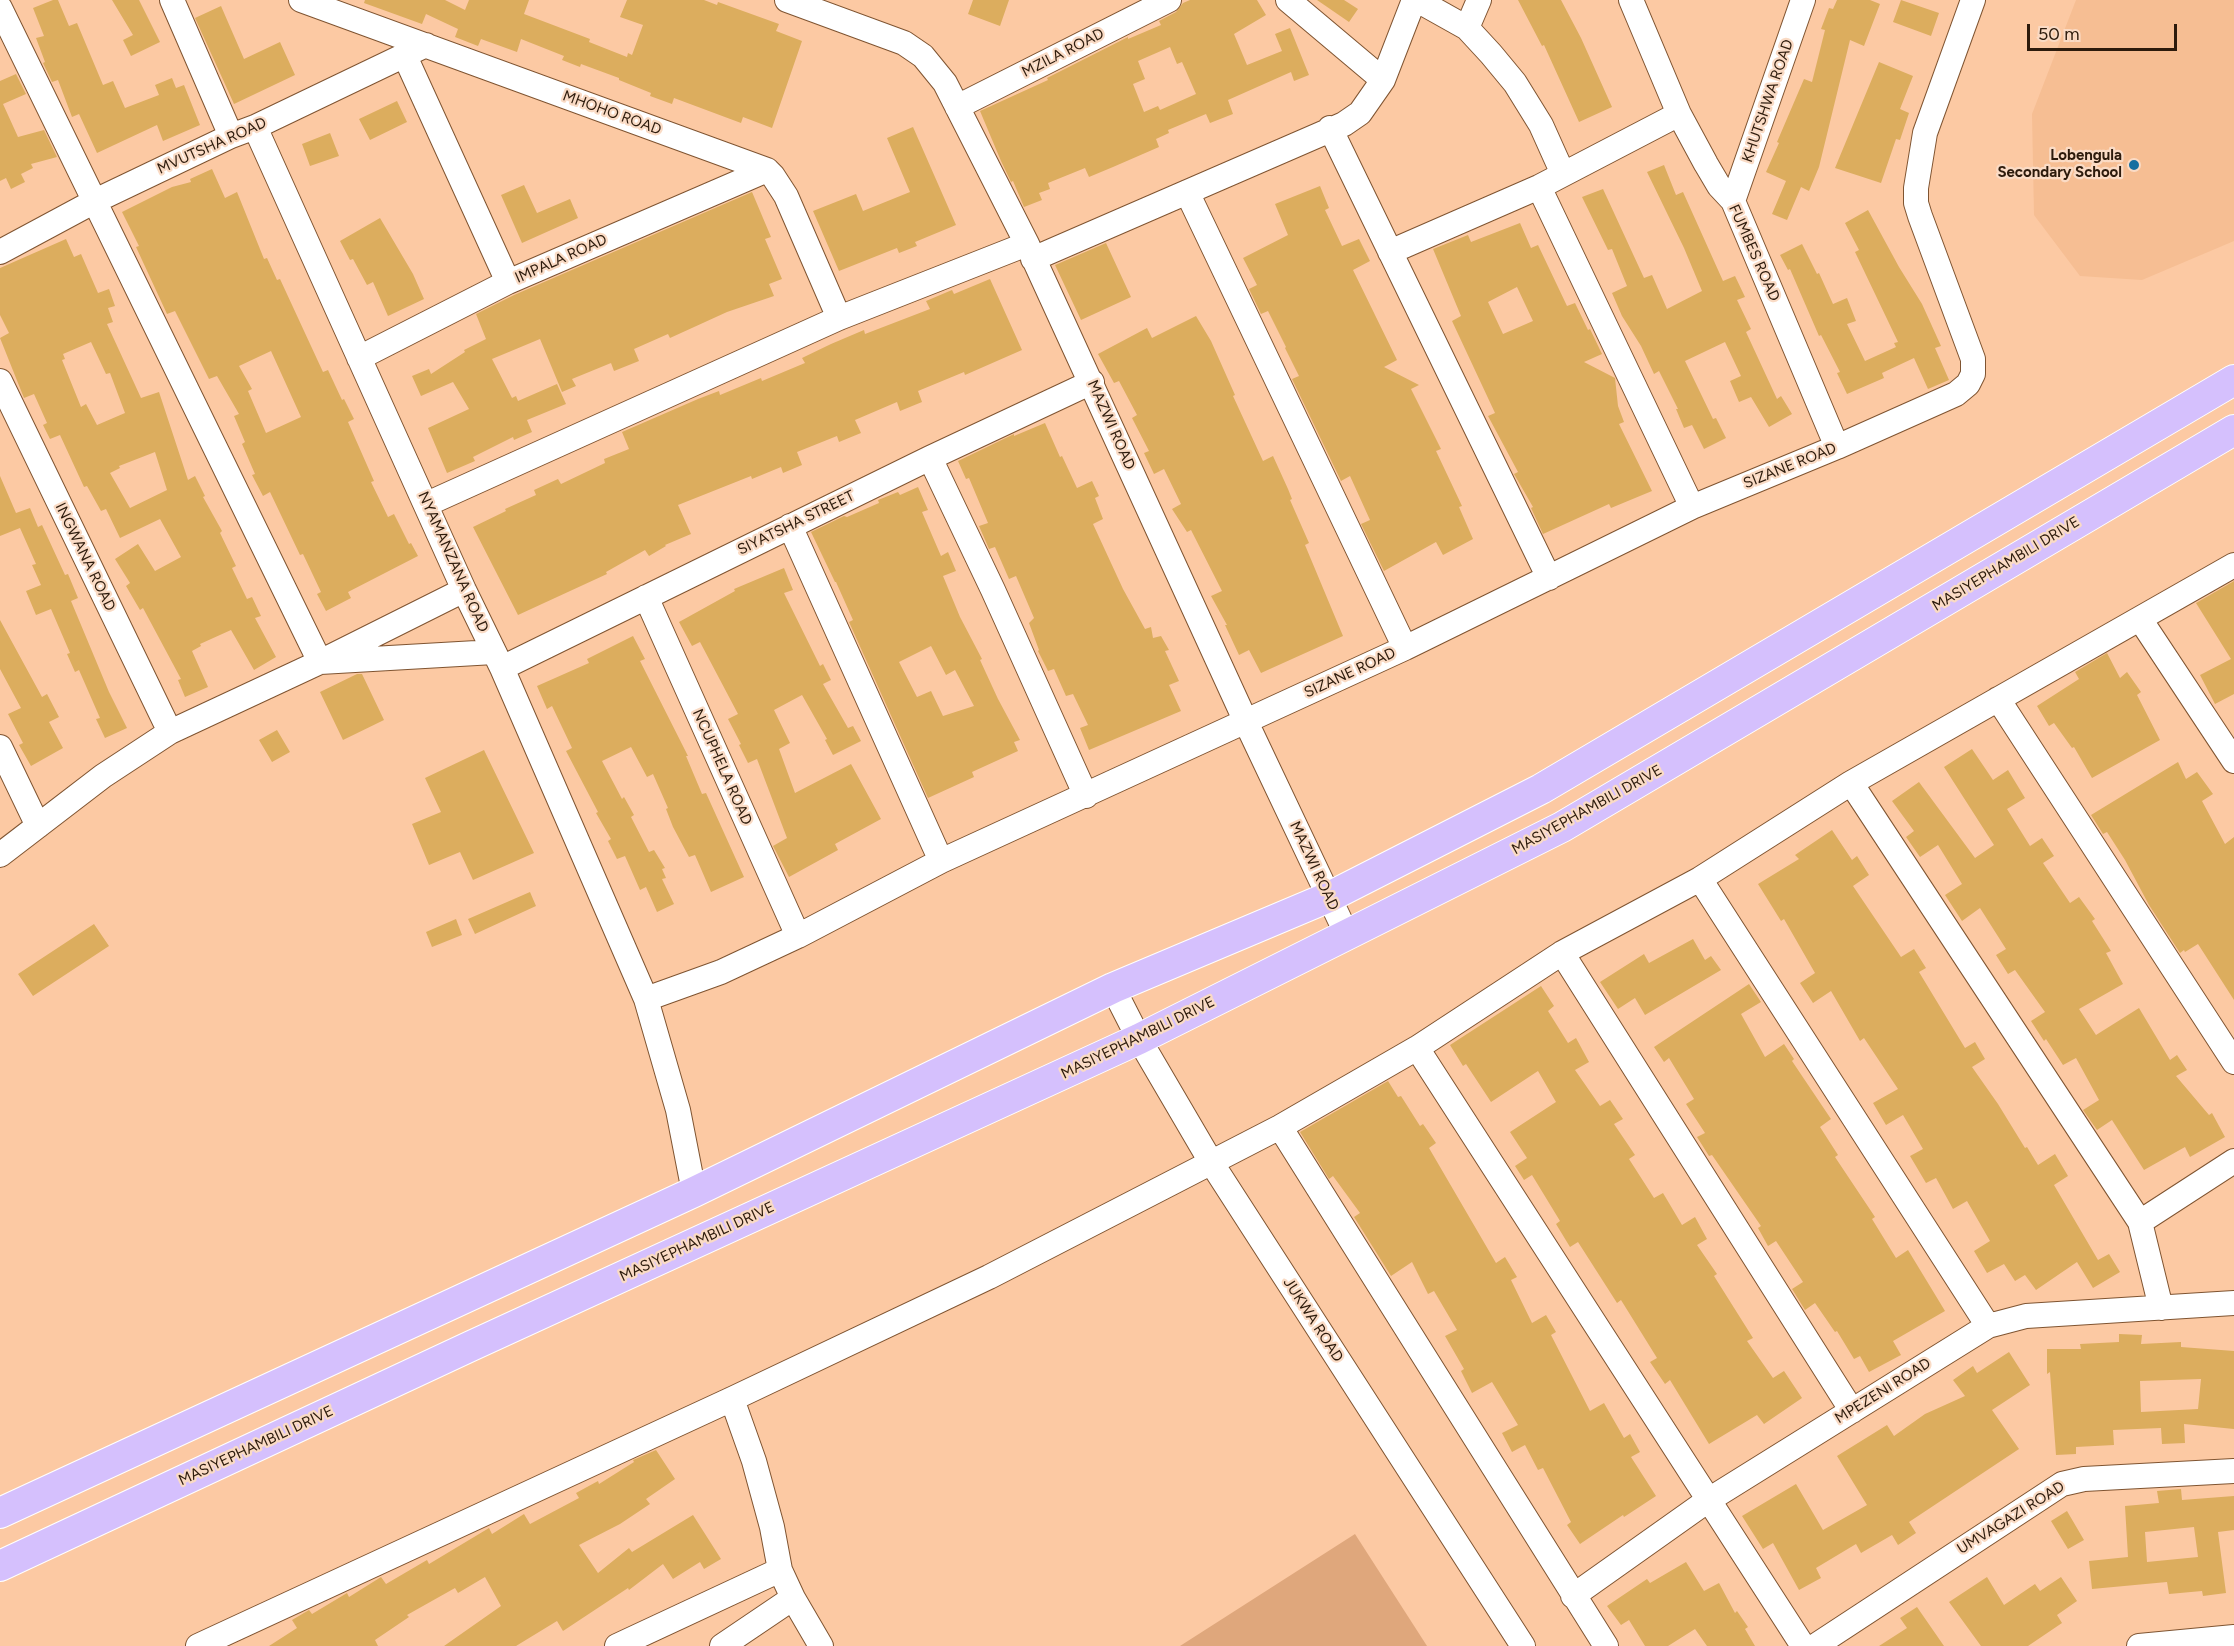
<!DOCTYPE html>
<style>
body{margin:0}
#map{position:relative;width:2234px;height:1646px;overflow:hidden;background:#fcc9a3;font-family:Figtree,sans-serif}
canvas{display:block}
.scale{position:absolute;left:2027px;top:24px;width:150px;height:27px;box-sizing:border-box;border:3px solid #2d1b0c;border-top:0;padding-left:8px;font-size:18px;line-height:21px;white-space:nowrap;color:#2d1b0c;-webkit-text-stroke:4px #fadbc5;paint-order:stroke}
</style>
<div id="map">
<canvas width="2234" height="1646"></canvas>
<div class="scale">50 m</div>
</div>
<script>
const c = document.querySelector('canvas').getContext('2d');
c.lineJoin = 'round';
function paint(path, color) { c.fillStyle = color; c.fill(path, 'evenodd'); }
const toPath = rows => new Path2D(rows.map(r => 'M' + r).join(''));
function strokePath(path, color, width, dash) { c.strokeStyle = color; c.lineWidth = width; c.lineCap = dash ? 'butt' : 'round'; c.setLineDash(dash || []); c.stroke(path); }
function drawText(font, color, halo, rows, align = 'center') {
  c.font = font + ' Figtree,sans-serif'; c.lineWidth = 4.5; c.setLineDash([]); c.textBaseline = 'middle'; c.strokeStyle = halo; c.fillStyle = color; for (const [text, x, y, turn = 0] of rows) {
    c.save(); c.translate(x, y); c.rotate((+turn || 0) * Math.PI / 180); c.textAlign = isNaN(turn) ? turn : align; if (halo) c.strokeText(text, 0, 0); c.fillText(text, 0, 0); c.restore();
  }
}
paint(toPath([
 [2076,0,2234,0,2234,241,2142,280,2080,276,2034,215,2032,114]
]), '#f6be93');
paint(toPath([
 [1355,1534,1427,1646,1180,1646]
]), '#dfa77c');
paint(toPath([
 [53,0,58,0,69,26,77,23,103,85,113,81,125,108,159,95,155,85,172,78,176,88,184,85,200,125,163,141,157,125,97,153,79,114,72,117,58,80,52,82,43,63,45,62,36,38,44,36,33,8],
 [112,0,139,0,160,42,131,56,123,40,133,35],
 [365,0,445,0,465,10,469,0,529,0,524,14,590,39,589,42,627,57,628,53,632,55,643,25,620,17,627,0,704,0,717,5,718,2,779,24,776,31,802,41,772,128,743,117,741,123,674,98,672,104,650,96,651,93,619,80,619,78,581,64,580,67,562,60,564,56,521,39,517,52,481,39,478,46,455,37,458,29,426,14,422,24,364,3],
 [973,0,1009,0,1000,26,968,14],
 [1190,0,1257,0,1266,15,1234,34,1247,65,1282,51,1275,34,1290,28,1309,75,1294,81,1291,72,1228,100,1233,114,1210,123,1206,114,1168,130,1169,133,1156,139,1159,147,1113,167,1089,177,1085,168,1048,183,1050,189,1039,193,1042,200,1024,207,1013,181,1011,182,1001,161,980,111,1048,80,1047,78,1128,37,1128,39,1161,25,1159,21,1176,12,1183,3],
 [1170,47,1177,64,1182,62,1196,94,1160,110,1158,106,1144,112,1133,84,1145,79,1138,61],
 [1317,0,1344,0,1358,9,1349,22],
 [1518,0,1561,0,1581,38,1612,107,1579,122,1544,45,1542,46],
 [1837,0,1870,0,1880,4,1864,46,1850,40,1819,167,1809,191,1801,187,1787,220,1772,214,1786,181,1766,172,1779,143,1777,142,1804,79,1812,82,1825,30,1821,29,1829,8,1833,9],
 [1901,0,1939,13,1931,36,1893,22],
 [221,6,244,59,280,42,295,75,234,104,195,18],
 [1879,62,1913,76,1900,109,1909,113,1900,140,1896,139,1881,183,1835,168],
 [16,74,26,94,3,104,18,137,44,130,57,157,31,164,33,168,21,174,25,182,11,189,6,178,0,181,0,81],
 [397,101,407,122,370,140,359,119],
 [913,127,956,225,915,242,917,246,899,253,897,248,839,271,813,211,856,194,863,211,910,192,887,138],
 [330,133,339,156,310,166,302,144],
 [1664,165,1676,195,1683,192,1723,281,1735,276,1745,297,1737,300,1751,329,1746,332,1777,399,1781,396,1792,414,1769,427,1751,397,1739,402,1730,381,1741,376,1725,342,1685,361,1713,419,1716,418,1726,438,1704,449,1692,425,1684,428,1676,409,1678,409,1659,371,1654,374,1641,346,1622,316,1612,293,1627,286,1612,249,1608,250,1582,197,1603,189,1644,278,1652,275,1667,309,1702,291,1684,248,1647,172],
 [212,169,225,198,237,192,264,259,267,258,277,280,280,279,323,372,328,370,342,400,344,399,354,419,348,422,374,481,371,482,388,517,394,514,409,544,411,543,418,556,348,592,351,598,326,611,317,594,321,592,303,554,300,555,270,492,263,496,252,475,255,474,242,444,245,442,234,416,239,414,217,376,209,379,175,311,167,314,136,247,139,246,122,212,172,187,191,182,190,179],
 [271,351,301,417,266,433,248,391,252,389,239,366],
 [524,185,537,213,570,199,578,218,522,243,501,195],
 [1320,186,1329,208,1325,210,1342,246,1359,239,1370,261,1353,270,1397,360,1384,367,1419,385,1411,389,1441,449,1436,451,1462,506,1459,507,1473,539,1443,555,1436,542,1384,571,1361,524,1370,520,1350,476,1341,481,1292,379,1299,376,1285,348,1286,347,1268,311,1261,314,1249,289,1257,285,1243,258,1288,235,1275,204],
 [752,192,771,237,765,239,782,279,769,284,774,296,727,312,670,338,668,334,634,349,639,361,614,371,611,363,572,379,576,386,562,392,540,339,492,359,512,398,516,396,518,401,557,384,566,404,527,420,532,432,514,440,513,437,473,457,475,461,447,473,428,428,469,409,453,382,421,396,412,376,429,369,431,374,465,352,464,350,486,339,476,314,514,295],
 [1868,210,1899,267,1922,304,1941,346,1935,348,1949,380,1928,389,1914,358,1882,373,1884,378,1847,394,1837,373,1840,372,1821,335,1819,336,1790,269,1788,270,1780,255,1802,244,1817,274,1819,273,1833,304,1847,298,1856,321,1847,324,1865,361,1896,347,1894,343,1898,342,1855,252,1859,250,1845,223],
 [380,218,413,274,424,299,388,316,373,282,367,285,353,259,350,260,340,241],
 [1520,223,1531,248,1538,245,1567,306,1575,303,1588,330,1590,329,1602,354,1584,362,1615,378,1618,406,1624,422,1619,424,1652,491,1611,508,1609,504,1543,534,1531,508,1533,507,1514,474,1518,472,1488,416,1495,413,1452,321,1461,316,1433,249,1468,235,1471,242],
 [1517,287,1533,321,1503,334,1488,302],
 [66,239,74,257,81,254,98,293,109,289,115,306,108,308,113,322,107,324,141,398,159,392,188,480,195,476,205,496,203,497,222,531,220,533,236,566,232,568,247,599,252,597,261,616,255,618,276,657,254,670,231,630,200,644,201,646,192,651,208,687,185,697,178,680,181,679,143,608,140,610,126,586,130,583,115,559,138,544,155,571,181,557,160,519,120,538,106,509,101,511,87,486,84,487,60,435,50,439,43,425,47,423,34,394,24,398,0,338,9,333,0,315,0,268],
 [91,342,106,374,110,373,125,413,97,425,86,404,81,407,62,360,65,359,63,354],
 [155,452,167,490,130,508,110,473,120,468,119,466],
 [1106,243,1131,297,1081,320,1055,265],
 [990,279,1022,350,965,375,964,372,918,391,922,402,900,411,897,402,855,420,861,433,839,442,837,436,797,452,802,465,783,473,781,467,752,479,751,476,678,505,691,534,665,545,666,546,649,556,645,550,606,572,607,574,518,615,473,527,506,511,505,509,536,495,534,490,558,479,561,484,605,463,604,459,629,449,622,432,698,399,719,391,720,395,761,378,762,381,805,363,802,358,831,344,864,330,865,334,930,309,926,301,952,290,954,294],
 [1196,316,1211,341,1235,395,1233,396,1263,461,1273,456,1288,489,1292,499,1290,500,1309,543,1305,545,1343,636,1261,673,1249,650,1239,655,1225,625,1227,625,1211,596,1222,591,1191,530,1187,532,1172,509,1181,504,1164,469,1154,474,1144,453,1149,451,1132,418,1137,415,1119,381,1114,383,1098,354,1147,328,1152,338],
 [1045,423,1060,457,1062,456,1077,488,1092,481,1099,496,1095,498,1103,519,1093,524,1123,589,1145,629,1151,627,1153,638,1161,636,1169,650,1165,651,1179,681,1169,685,1181,711,1089,750,1080,728,1088,725,1073,694,1066,696,1054,669,1048,671,1038,651,1039,650,1029,623,1034,618,1016,576,1009,579,995,547,989,549,979,526,988,523,969,478,966,479,958,461,1014,434,1014,436],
 [0,476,16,513,30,508,38,527,42,525,65,575,68,574,78,598,71,601,109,692,127,728,105,738,96,719,100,718,79,670,75,672,67,654,70,653,51,609,36,615,26,591,41,585,32,565,36,564,20,528,0,536],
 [918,487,928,510,922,512,941,556,948,552,956,571,943,576,960,617,982,659,980,660,998,699,1020,740,1014,742,1018,751,972,772,974,777,928,798,849,622,853,620,836,582,835,582,811,532,844,516,847,517,879,503,878,500,898,492,900,495],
 [931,646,946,675,955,670,974,706,943,716,931,691,917,697,899,662],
 [784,568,793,590,784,593,820,666,823,664,831,680,823,684,848,728,853,726,861,741,833,755,825,740,827,739,802,695,774,710,790,743,779,749,795,793,851,764,881,819,835,844,838,850,789,877,773,846,787,838,757,759,748,763,739,745,741,744,728,719,738,714,700,642,692,646,679,622,735,591,734,589],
 [2234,581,2234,694,2215,704,2200,675,2231,659,2196,603],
 [0,620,42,697,47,694,59,717,49,722,63,748,31,766,19,745,23,743,8,714,21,708,0,669],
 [633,636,645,659,640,661,688,756,686,756,702,794,706,793,744,877,711,892,695,855,689,857,673,827,666,809,668,808,653,774,647,777,631,747,602,761,622,799,624,797,634,815,631,817,649,852,654,850,665,868,662,869,666,878,662,879,674,904,657,912,646,887,640,890,625,856,617,859,608,841,611,839,596,813,598,812,566,751,572,748,552,706,547,709,537,686,589,663,587,659],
 [2107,653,2120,678,2127,672,2141,692,2137,695,2160,740,2092,778,2074,747,2072,748,2054,723,2049,726,2037,706,2079,679,2075,672],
 [357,674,362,674,384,720,343,740,320,692],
 [277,730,290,752,272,762,259,740],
 [1972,749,1993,780,2008,770,2025,798,2007,809,2030,846,2042,838,2054,856,2043,863,2070,903,2079,897,2095,919,2092,921,2111,951,2106,953,2123,984,2079,1009,2096,1035,2139,1008,2170,1060,2177,1055,2187,1070,2176,1076,2209,1115,2212,1113,2225,1137,2190,1157,2185,1147,2144,1170,2112,1120,2097,1130,2083,1110,2099,1100,2076,1058,2063,1065,2046,1039,2044,1041,2031,1021,2045,1012,2015,970,2008,974,1996,955,2006,949,1980,908,1962,921,1945,895,1962,884,1938,845,1920,857,1906,837,1914,831,1892,801,1919,782,1975,858,1994,845,1944,767],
 [484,750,534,853,473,880,460,852,429,865,412,824,441,812,425,778],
 [2178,762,2186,779,2197,772,2213,794,2202,801,2225,844,2234,837,2234,1000,2198,944,2185,952,2184,950,2180,953,2149,905,2125,860,2107,832,2103,834,2091,815],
 [1832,830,1852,860,1857,856,1869,875,1853,886,1901,957,1914,949,1926,968,1919,972,1965,1048,1975,1042,1985,1059,1972,1067,1998,1104,2025,1148,2027,1147,2038,1165,2055,1154,2068,1176,2054,1185,2098,1260,2109,1254,2120,1272,2093,1288,2077,1262,2036,1290,2025,1275,2015,1281,2004,1264,1987,1273,1974,1251,1990,1241,1967,1201,1953,1209,1936,1178,1926,1183,1910,1156,1923,1149,1903,1115,1886,1125,1873,1103,1898,1089,1864,1038,1860,1041,1831,991,1813,1003,1800,983,1815,973,1784,919,1781,921,1758,884,1799,859,1795,855],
 [530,892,536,906,475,934,468,919],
 [456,919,462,935,432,947,426,932],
 [94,924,109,946,33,996,18,974],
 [1693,939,1705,960,1711,956,1721,970,1645,1015,1635,998,1618,1009,1600,982,1644,954,1649,963],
 [1749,984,1761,1002,1741,1014,1765,1057,1784,1044,1794,1059,1792,1061,1831,1119,1820,1127,1838,1155,1835,1157,1875,1217,1872,1219,1896,1258,1908,1250,1945,1311,1893,1341,1901,1355,1869,1372,1860,1356,1854,1359,1837,1331,1835,1332,1815,1303,1805,1310,1792,1289,1803,1282,1776,1241,1768,1246,1758,1228,1761,1226,1712,1155,1709,1156,1697,1137,1705,1133,1686,1104,1694,1099,1669,1058,1664,1062,1654,1047],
 [1541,986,1554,1006,1548,1011,1568,1043,1576,1038,1589,1062,1575,1070,1600,1106,1610,1100,1623,1119,1614,1124,1635,1155,1629,1159,1654,1198,1663,1193,1682,1225,1695,1217,1707,1239,1697,1245,1717,1274,1714,1276,1753,1338,1747,1341,1773,1378,1784,1371,1802,1398,1764,1424,1757,1415,1709,1444,1670,1380,1665,1384,1650,1362,1657,1358,1621,1300,1617,1303,1578,1242,1570,1247,1556,1224,1560,1221,1532,1175,1524,1180,1515,1166,1527,1158,1510,1132,1556,1102,1538,1071,1491,1102,1466,1064,1463,1066,1450,1045],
 [1388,1081,1398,1097,1401,1096,1420,1126,1423,1124,1436,1143,1429,1148,1496,1263,1505,1257,1517,1277,1511,1280,1532,1323,1546,1315,1556,1332,1551,1335,1590,1411,1604,1403,1624,1438,1630,1434,1640,1452,1631,1457,1656,1496,1624,1517,1623,1515,1580,1544,1567,1525,1571,1522,1543,1468,1538,1470,1525,1445,1512,1452,1502,1433,1518,1425,1492,1382,1472,1393,1461,1371,1464,1369,1445,1336,1457,1330,1434,1291,1428,1294,1412,1262,1391,1276,1354,1217,1360,1213,1333,1176,1329,1179,1300,1132],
 [2119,1334,2142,1335,2141,1344,2181,1342,2181,1347,2234,1351,2234,1429,2184,1424,2185,1443,2162,1444,2161,1428,2113,1430,2114,1445,2076,1447,2076,1454,2056,1455,2050,1372,2047,1374,2047,1349,2081,1349,2080,1344,2119,1342],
 [2201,1379,2198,1409,2141,1412,2140,1381],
 [2009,1352,2030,1385,1992,1410,2019,1449,1909,1522,1916,1533,1898,1545,1892,1535,1861,1553,1856,1544,1816,1568,1821,1578,1799,1590,1773,1543,1763,1549,1742,1516,1796,1484,1823,1530,1867,1505,1837,1456,1887,1425,1894,1436,1925,1414,1965,1396,1953,1380,1973,1366,1977,1373],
 [656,1450,675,1479,646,1499,650,1504,620,1524,579,1545,598,1573,629,1548,632,1552,693,1515,721,1559,704,1569,700,1562,673,1579,663,1564,629,1590,628,1588,563,1631,557,1621,516,1646,444,1646,501,1606,485,1577,458,1593,455,1588,407,1615,409,1617,375,1640,378,1646,269,1646,297,1628,292,1620,309,1610,312,1614,347,1593,349,1597,381,1577,386,1584,427,1560,429,1564,489,1528,492,1534,524,1514,530,1524,579,1498,576,1493,598,1481,599,1484,634,1462,633,1460],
 [2181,1489,2182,1500,2234,1496,2234,1530,2218,1532,2226,1593,2203,1596,2202,1591,2169,1594,2167,1582,2092,1589,2089,1561,2128,1557,2125,1506,2159,1503,2157,1491],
 [2194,1527,2198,1557,2147,1562,2145,1532],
 [2067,1511,2084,1540,2068,1549,2051,1521],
 [1686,1562,1704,1591,1719,1583,1735,1613,1737,1611,1748,1627,1745,1629,1755,1646,1707,1646,1695,1629,1668,1646,1645,1646,1629,1620,1621,1625,1607,1606,1647,1579,1650,1583],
 [1987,1577,2004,1605,2035,1584,2040,1591,2061,1577,2077,1601,2057,1615,2062,1623,2028,1646,1981,1646,1949,1602],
 [1917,1607,1944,1646,1879,1646,1907,1628,1900,1618]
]), '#dcad5e');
const minor = toPath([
 [172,0,231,136],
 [301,0,767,170,773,176,786,196,839,318],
 [787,0,904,43,923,56,945,83,1027,244,1246,722,1347,935],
 [1288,0,1383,80],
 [1417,0,1467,28,1491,54,1515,83,1541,125,1563,174],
 [1631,0,1679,114,1706,164,1719,186,1733,201,1837,447],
 [0,8,320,662,464,590],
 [1467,28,1479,0],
 [404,54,508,282],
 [957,107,1169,0],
 [255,127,464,590,502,668,646,999,678,1110,694,1192],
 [1330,128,1549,578],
 [1539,187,1692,507],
 [1187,192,1405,648],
 [1733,201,1803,0],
 [0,252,95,201,231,136,255,127,426,45],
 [1390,252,1539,187,1679,114],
 [1033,259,1344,124,1360,113,1383,80,1414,0],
 [359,358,508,282,767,170],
 [0,381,170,732],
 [930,458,993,590,1086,796],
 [427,504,839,318,1027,244],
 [790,526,941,861],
 [646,597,798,936],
 [2140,619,2234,761],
 [502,668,930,458,1092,382],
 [1998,699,2234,1062],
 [0,747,38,826],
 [1851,783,2140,1222,2161,1308],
 [0,855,103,776,170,732,320,662,494,652],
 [1700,879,1988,1326],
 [1562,953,1852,1411],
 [1113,988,1139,1039,1211,1162,1523,1646],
 [646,999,721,972,798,936,941,861,1405,648,1692,507,1837,447,1956,394,1968,384,1973,374,1973,359,1920,216,1916,203,1916,188,1925,133,1973,0],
 [1417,1048,1803,1646],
 [1280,1127,1606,1646],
 [2140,1222,2234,1161],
 [732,1399,754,1461,772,1527,780,1570,793,1598,821,1646],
 [1573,1596,1707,1501,1988,1326,2026,1316,2234,1303],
 [198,1646,732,1399,989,1277,1280,1127,1417,1048,1562,953,1700,879,1851,783,2234,565],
 [617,1646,780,1570],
 [722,1646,793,1598],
 [1815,1646,2062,1484,2084,1479,2234,1471],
 [2139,1646,2234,1637]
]);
const major = toPath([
 [0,1513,694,1192,1113,988,1329,897,1541,789,2234,380],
 [0,1566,471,1346,1139,1039,1562,827,2234,430]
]);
strokePath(minor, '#7f5431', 26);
strokePath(major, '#fff', 32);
strokePath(minor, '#fff', 24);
strokePath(major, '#d5c0fd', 30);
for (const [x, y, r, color] of [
 [2134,165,6,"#1870a0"]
]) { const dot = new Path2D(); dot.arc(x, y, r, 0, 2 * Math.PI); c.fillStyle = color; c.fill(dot); strokePath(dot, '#fadbc5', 2); }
drawText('15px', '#2d1b0c', '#fadbc5', [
 ["MZILA ROAD",1063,53,-27],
 ["KHUTSHWA ROAD",1768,101,-71],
 ["MHOHO ROAD",612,113,20],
 ["MVUTSHA ROAD",212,146,-24],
 ["FUMBES ROAD",1754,253,66],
 ["IMPALA ROAD",561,259,-24],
 ["MAZWI ROAD",1111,425,66],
 ["SIZANE ROAD",1790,466,-22],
 ["SIYATSHA STREET",796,523,-26],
 ["INGWANA ROAD",85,557,64],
 ["NYAMANZANA ROAD",453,562,66],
 ["MASIYEPHAMBILI DRIVE",2006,564,-31],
 ["SIZANE ROAD",1350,673,-25],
 ["NCUPHELA ROAD",722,767,66],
 ["MASIYEPHAMBILI DRIVE",1587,810,-29],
 ["MAZWI ROAD",1314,866,65],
 ["MASIYEPHAMBILI DRIVE",1138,1038,-26],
 ["MASIYEPHAMBILI DRIVE",697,1242,-25],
 ["JUKWA ROAD",1313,1320,57],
 ["MPEZENI ROAD",1883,1391,-32],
 ["MASIYEPHAMBILI DRIVE",256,1446,-25],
 ["UMVAGAZI ROAD",2011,1518,-32]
]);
drawText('bold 15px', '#2d1b0c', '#fadbc5', [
 ["Lobengula",2122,156],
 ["Secondary School",2122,173]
], 'right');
</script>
